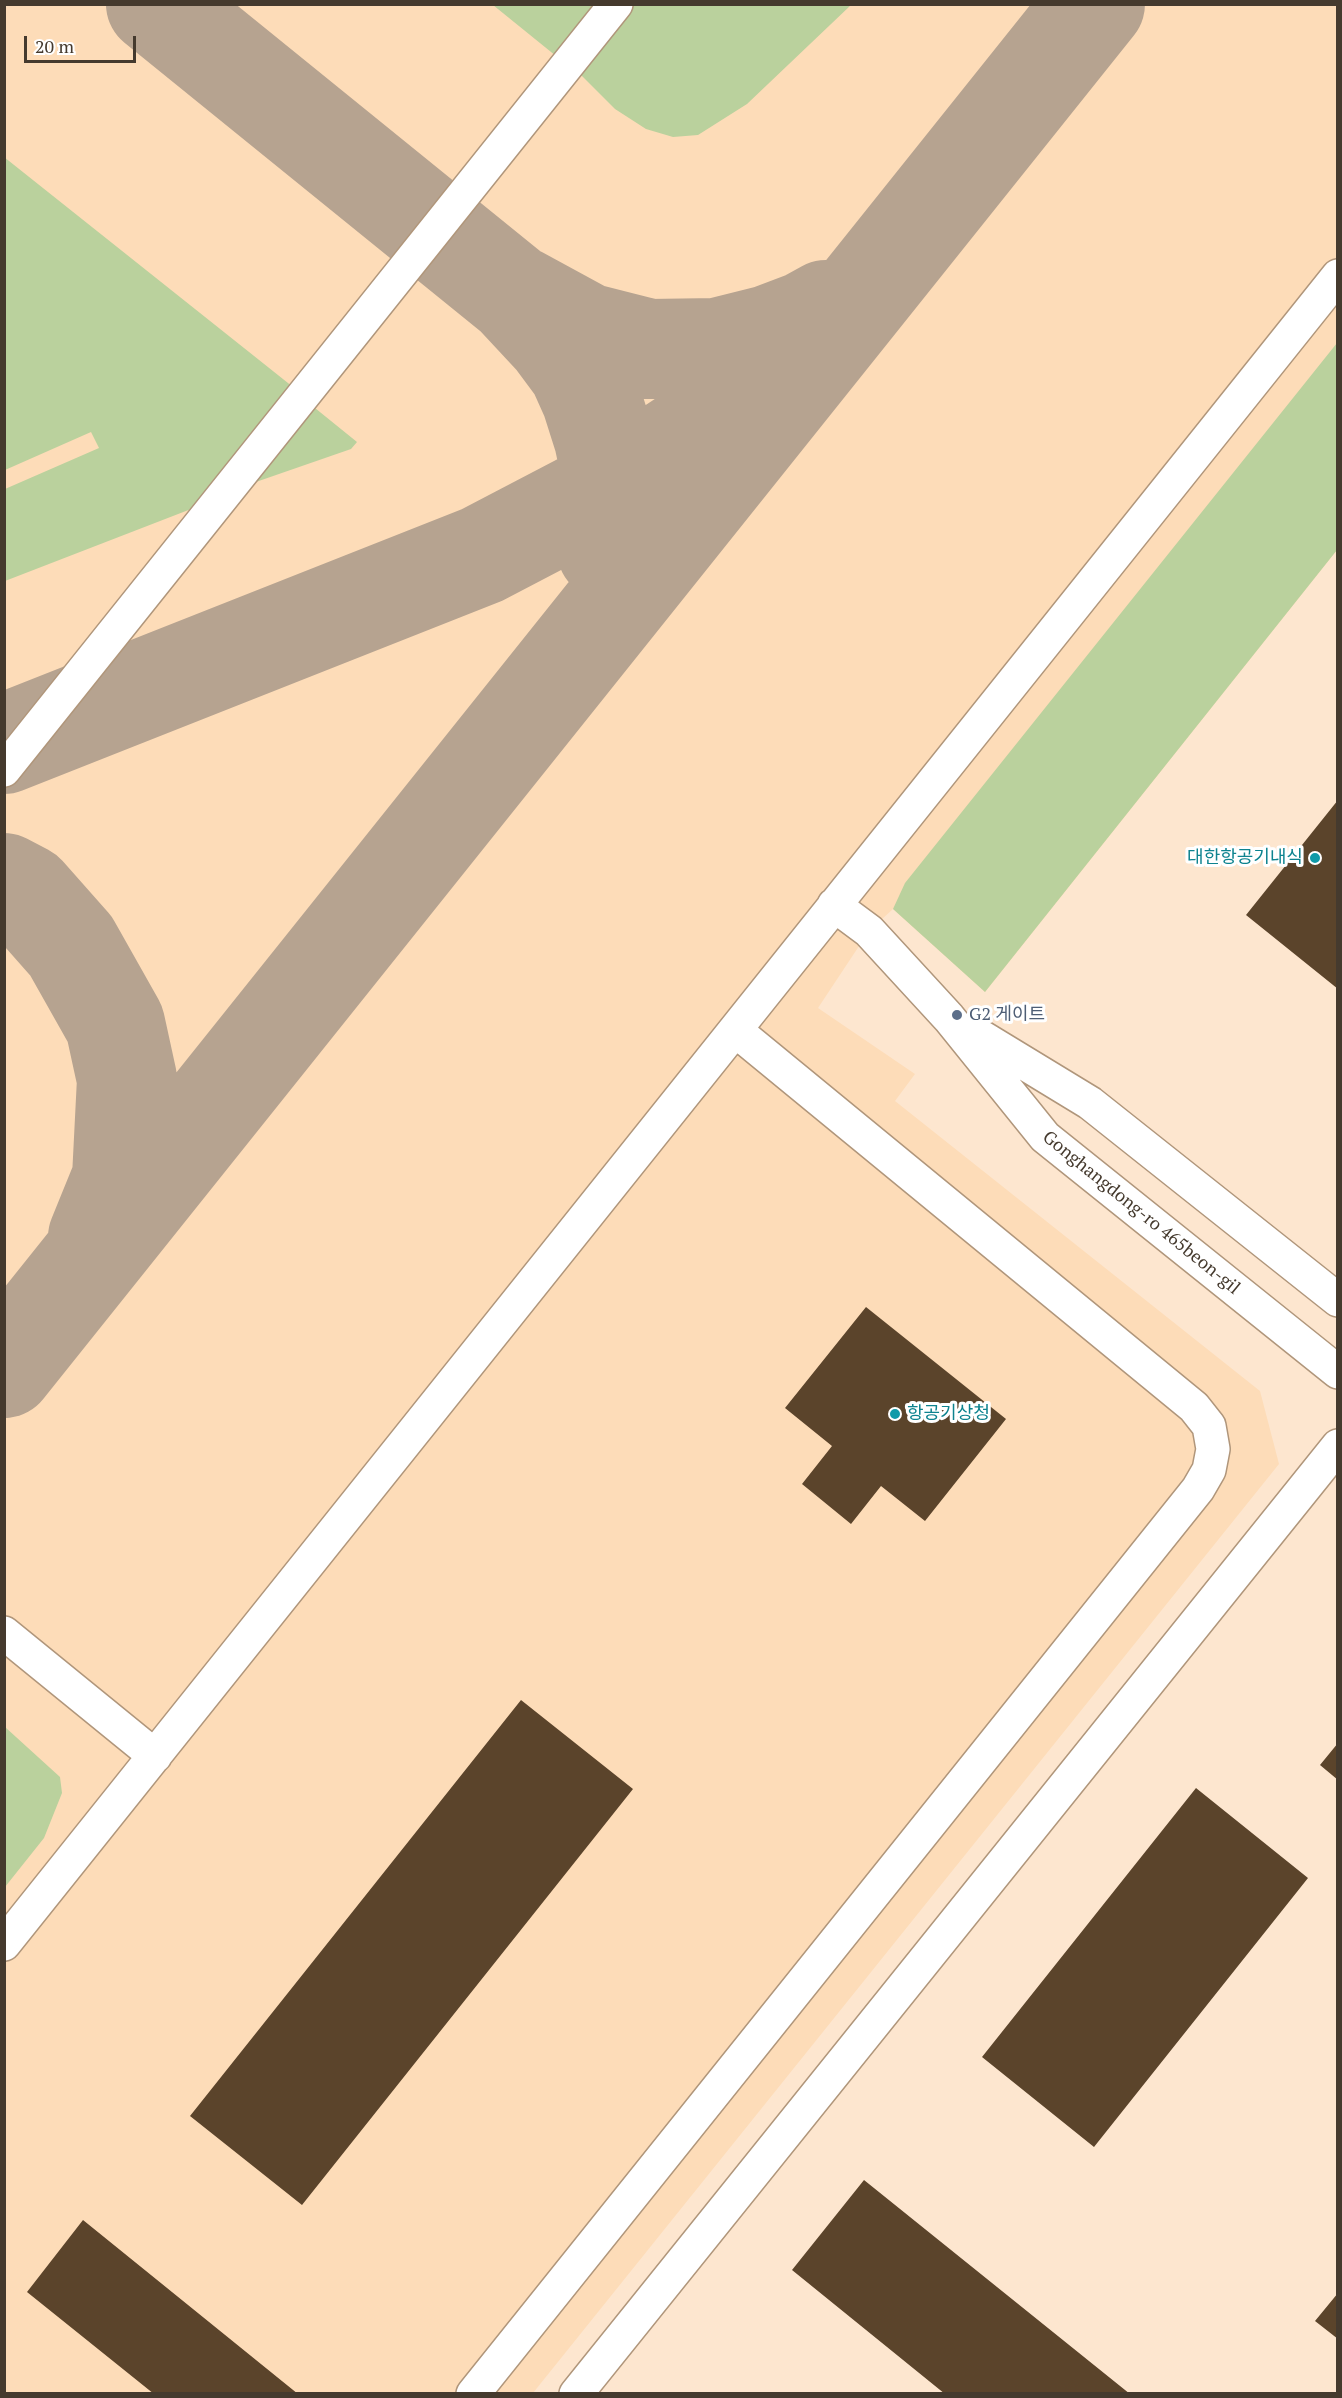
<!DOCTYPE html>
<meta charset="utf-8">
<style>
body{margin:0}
#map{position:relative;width:1342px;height:2398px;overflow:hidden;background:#fde6cf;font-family:"PT Serif",serif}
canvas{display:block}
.frame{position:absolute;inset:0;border:6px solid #453a2e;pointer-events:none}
.scale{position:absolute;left:24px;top:36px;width:112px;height:27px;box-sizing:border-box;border:3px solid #453a2e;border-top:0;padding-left:8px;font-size:18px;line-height:21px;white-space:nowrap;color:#453a2e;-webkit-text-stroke:4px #fff;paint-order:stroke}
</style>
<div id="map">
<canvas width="1342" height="2398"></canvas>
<div class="frame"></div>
<div class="scale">20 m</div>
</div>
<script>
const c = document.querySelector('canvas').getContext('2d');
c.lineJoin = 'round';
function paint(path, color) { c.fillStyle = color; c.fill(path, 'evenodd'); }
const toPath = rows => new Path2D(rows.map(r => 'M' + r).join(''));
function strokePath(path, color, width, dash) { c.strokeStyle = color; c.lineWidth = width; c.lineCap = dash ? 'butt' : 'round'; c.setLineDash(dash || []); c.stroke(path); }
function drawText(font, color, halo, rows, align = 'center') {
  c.font = font + ' "PT Serif","Noto Sans KR",serif'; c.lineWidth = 6; c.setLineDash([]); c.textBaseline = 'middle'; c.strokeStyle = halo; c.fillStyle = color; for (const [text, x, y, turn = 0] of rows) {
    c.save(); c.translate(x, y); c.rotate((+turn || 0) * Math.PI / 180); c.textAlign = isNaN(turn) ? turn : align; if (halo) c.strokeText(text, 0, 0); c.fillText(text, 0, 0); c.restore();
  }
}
paint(toPath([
 [5,5,1337,5,1337,550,985,992,893,909,869,931,818,1008,915,1074,895,1101,1260,1391,1279,1464,533,2393,5,2394]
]), '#fddcb8');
paint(toPath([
 [493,5,597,5,556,56],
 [625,5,851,5,747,104,698,135,673,137,646,129,615,109,574,68],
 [4,157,293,387,204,504,5,581,5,489,99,448,91,432,5,470],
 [1337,343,1337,550,985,992,893,909,905,883],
 [310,404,357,442,351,449,253,483],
 [5,1727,60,1777,62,1793,44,1838,5,1887]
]), '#bad19d');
strokePath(toPath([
 [156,4,515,295,555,338,578,369,591,398,604,439,614,486,607,550],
 [518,296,586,333,649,349,717,348,769,335,806,321,826,310],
 [4,744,482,555,614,486,744,400],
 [4,883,25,894,71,946,115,1024,127,1079,122,1178,98,1237],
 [4,1368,1095,4]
]), '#b6a390', 100);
paint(toPath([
 [1338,800,1338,989,1246,915],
 [866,1307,1006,1419,925,1521,881,1486,851,1524,802,1484,832,1446,785,1408],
 [521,1700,633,1789,302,2205,190,2116],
 [1338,1743,1338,1780,1320,1765],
 [1196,1788,1308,1878,1094,2147,982,2057],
 [864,2180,1130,2394,945,2394,792,2270],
 [83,2220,298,2394,154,2394,27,2292],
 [1338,2293,1338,2339,1315,2321]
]), '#5b442b');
const minor = toPath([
 [4,770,616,4],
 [834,905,869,931,949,1018,1045,1137,1338,1372],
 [970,1030,1090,1103,1338,1300],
 [4,1633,155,1756],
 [4,1944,1338,276],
 [473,2394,1198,1489,1209,1470,1213,1449,1209,1426,1194,1407,735,1030],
 [576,2394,1338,1446]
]);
strokePath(minor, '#b0967b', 36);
strokePath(minor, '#fff', 33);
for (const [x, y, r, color] of [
 [1315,858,6,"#0f9aa8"],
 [957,1015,6,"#5c6f8a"],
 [895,1414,6,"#0f9aa8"]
]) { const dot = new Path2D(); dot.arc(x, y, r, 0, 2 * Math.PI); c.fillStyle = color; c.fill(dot); strokePath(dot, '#fff', 2); }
drawText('18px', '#0d838f', '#fff', [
 ["대한항공기내식",1303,858],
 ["항공기상청",907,1414,"left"]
], 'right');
drawText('18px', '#4e5e75', '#fff', [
 ["G2 게이트",969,1015]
], 'left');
drawText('18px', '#453a2e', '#fff', [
 ["Gonghangdong-ro 465beon-gil",1141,1213,39]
]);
</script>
